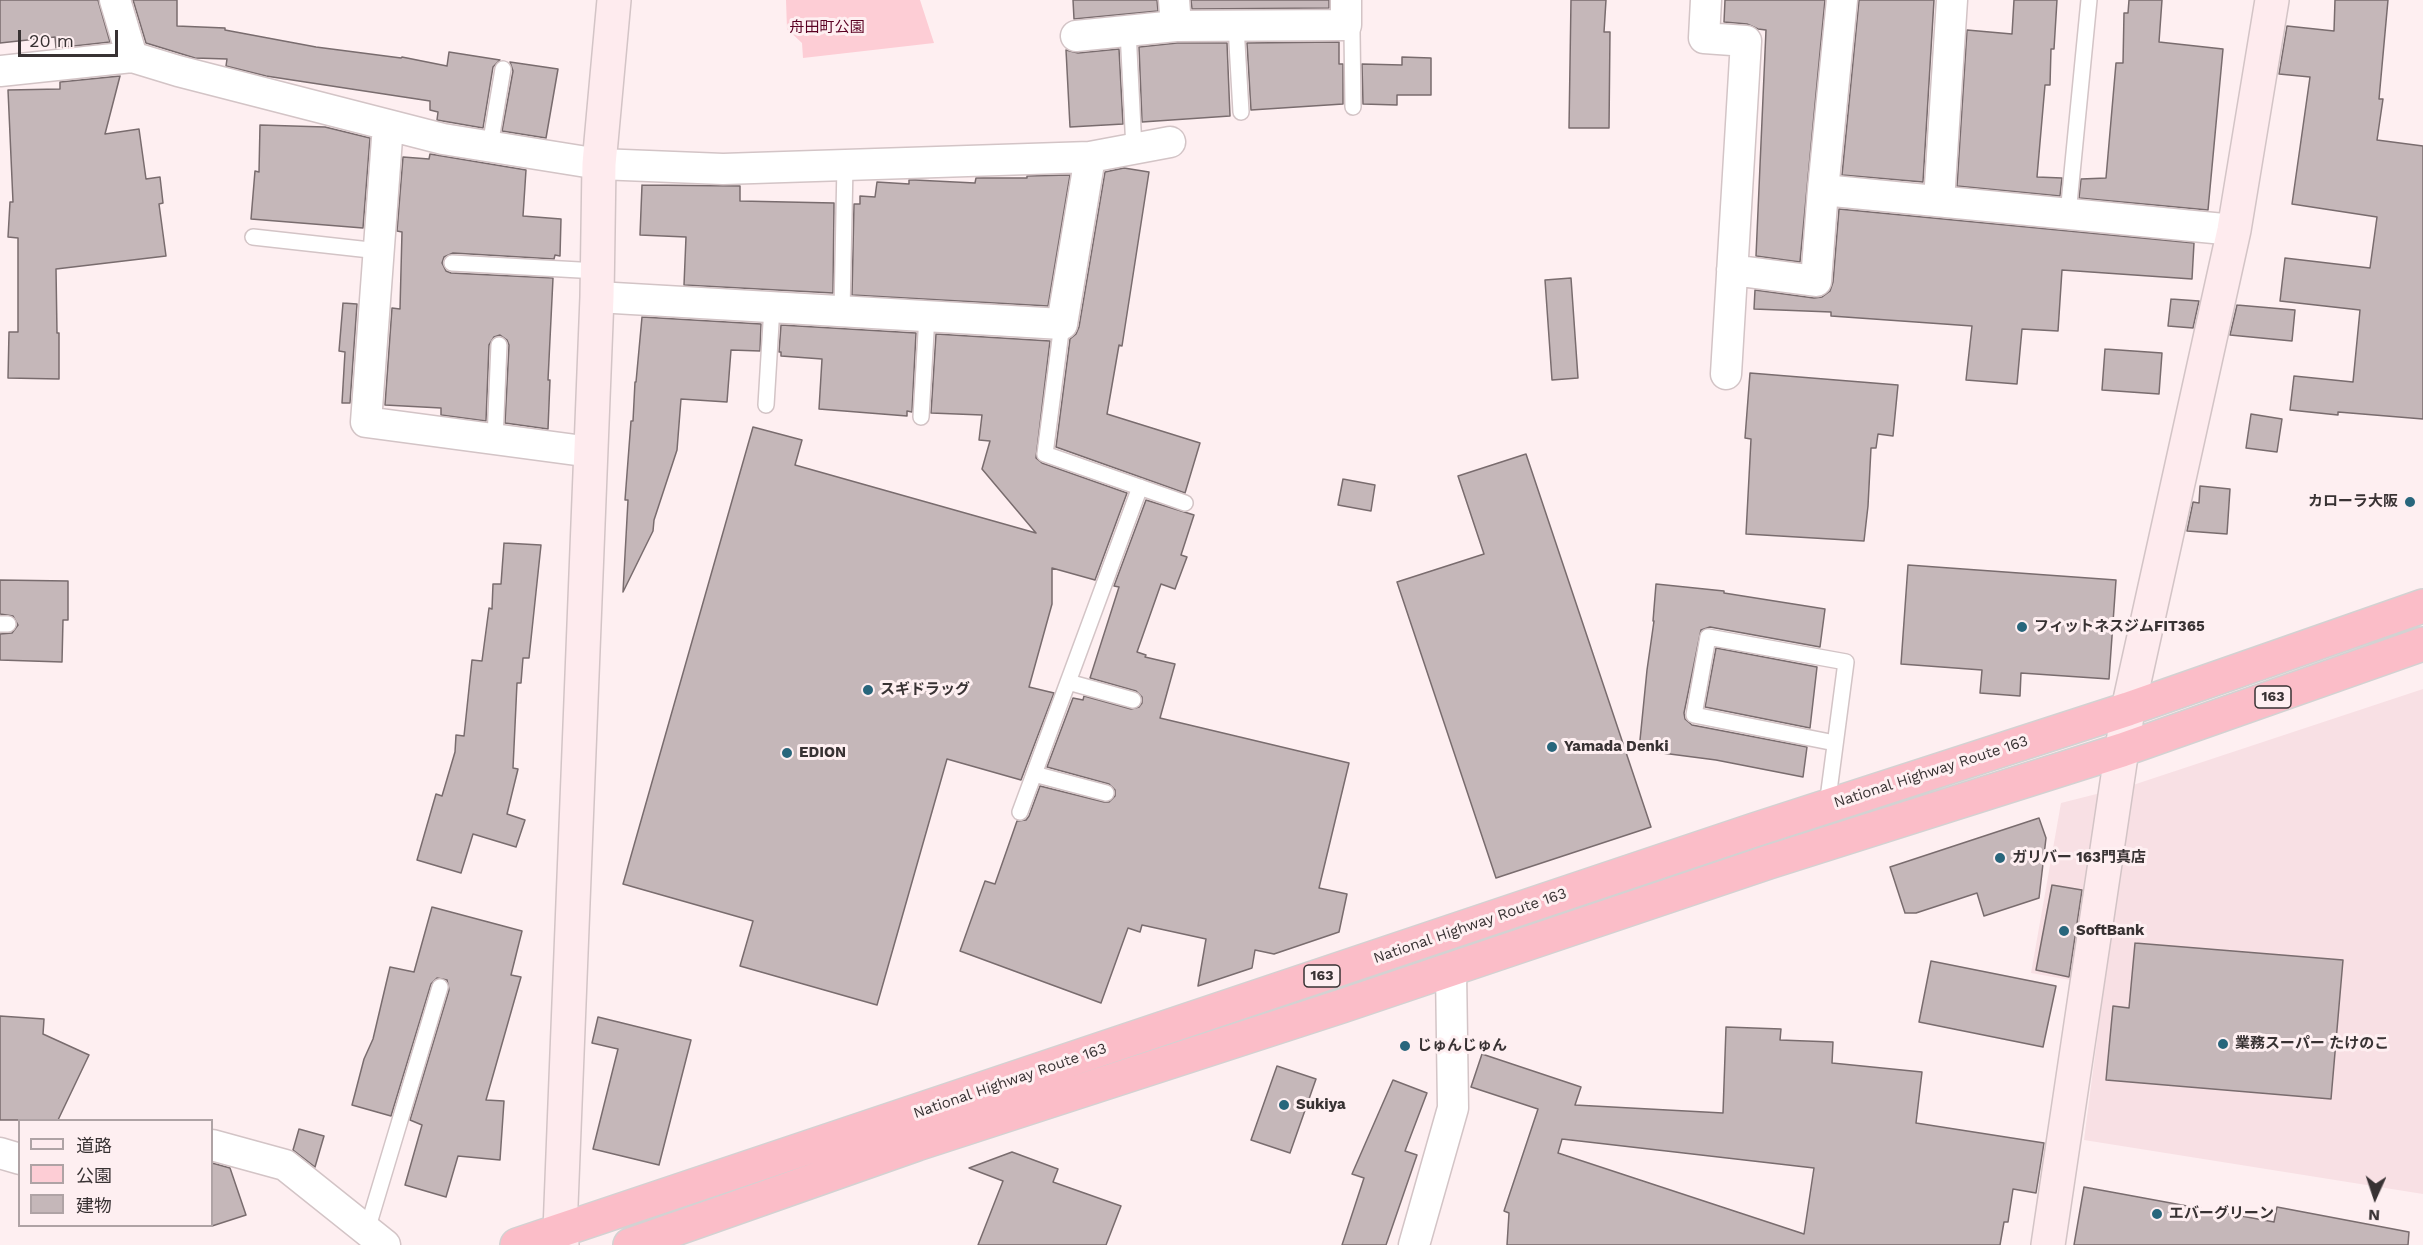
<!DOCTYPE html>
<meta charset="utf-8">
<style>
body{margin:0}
#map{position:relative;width:2423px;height:1245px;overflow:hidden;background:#feeff1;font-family:"Work Sans","Noto Sans JP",sans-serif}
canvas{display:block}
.legend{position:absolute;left:18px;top:1119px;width:195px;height:108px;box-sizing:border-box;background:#feeff1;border:2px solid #afa3a5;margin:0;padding:8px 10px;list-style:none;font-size:18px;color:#383233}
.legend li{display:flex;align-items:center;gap:12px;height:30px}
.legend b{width:30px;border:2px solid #afa3a5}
.north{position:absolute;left:2345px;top:1167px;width:60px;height:60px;-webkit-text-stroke:4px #feeff1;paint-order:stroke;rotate:183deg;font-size:16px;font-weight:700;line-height:24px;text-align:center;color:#383233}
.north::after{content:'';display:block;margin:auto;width:21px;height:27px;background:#383233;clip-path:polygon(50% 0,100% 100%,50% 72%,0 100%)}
.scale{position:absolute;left:18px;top:30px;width:100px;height:27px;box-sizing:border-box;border:3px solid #383233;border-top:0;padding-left:8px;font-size:18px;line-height:21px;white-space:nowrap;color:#383233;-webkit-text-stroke:4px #feeff1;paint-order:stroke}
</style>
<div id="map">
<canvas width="2423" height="1245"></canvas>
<ul class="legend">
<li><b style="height:8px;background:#feebee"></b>道路</li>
<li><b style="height:16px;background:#fdcdd5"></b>公園</li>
<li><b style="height:16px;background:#c5b7b9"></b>建物</li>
</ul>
<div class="north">N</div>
<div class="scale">20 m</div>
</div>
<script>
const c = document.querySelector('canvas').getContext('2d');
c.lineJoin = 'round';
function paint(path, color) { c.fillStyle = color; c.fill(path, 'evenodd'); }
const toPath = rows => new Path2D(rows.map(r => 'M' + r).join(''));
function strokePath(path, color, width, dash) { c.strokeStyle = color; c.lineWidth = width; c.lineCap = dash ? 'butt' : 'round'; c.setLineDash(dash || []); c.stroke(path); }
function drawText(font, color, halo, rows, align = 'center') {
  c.font = font + ' "Work Sans","Noto Sans JP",sans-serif'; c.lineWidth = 6; c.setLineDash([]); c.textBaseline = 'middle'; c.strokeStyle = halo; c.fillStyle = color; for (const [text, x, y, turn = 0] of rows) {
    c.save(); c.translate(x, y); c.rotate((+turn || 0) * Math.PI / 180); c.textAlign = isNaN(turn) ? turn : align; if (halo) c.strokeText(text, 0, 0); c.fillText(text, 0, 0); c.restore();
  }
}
paint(toPath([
 [2423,689,2423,1194,2084,1140,2104,986,2031,973,2061,803,2136,784]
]), '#f8e0e4');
paint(toPath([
 [786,0,920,0,934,43,803,58,802,43,787,29]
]), '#fdcdd5');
const building = toPath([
 [0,0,98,0,110,42,56,48,55,37,0,43,0,0],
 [133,0,177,0,177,26,225,28,225,30,316,47,401,58,402,57,447,66,449,52,500,60,493,67,483,128,437,120,438,112,430,110,430,101,266,76,226,66,227,59,195,58,146,43,133,0],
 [1073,0,1157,0,1158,11,1074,19,1073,0],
 [1191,0,1329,0,1329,8,1192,9,1191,0],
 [1571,0,1606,0,1604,32,1610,32,1609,128,1569,128,1571,0],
 [1725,0,1825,0,1800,262,1756,256,1766,30,1758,29,1747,24,1724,22,1725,0],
 [1859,0,1934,0,1923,182,1842,175,1859,0],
 [2014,0,2057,0,2054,49,2051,49,2050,85,2045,85,2037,177,2062,178,2060,196,1957,186,1967,30,2012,34,2014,0],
 [2129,0,2162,0,2159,42,2223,49,2208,210,2079,198,2081,179,2106,178,2116,63,2123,63,2124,13,2128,13,2129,0],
 [2335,0,2388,0,2379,99,2383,99,2377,140,2423,146,2423,419,2338,412,2338,415,2290,410,2294,376,2353,382,2360,310,2280,301,2285,258,2370,268,2377,217,2292,204,2310,77,2279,74,2287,26,2334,31,2335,0],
 [1339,42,1339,64,1343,64,1343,104,1251,110,1247,43,1339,42],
 [1177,43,1227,43,1230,116,1142,122,1139,47,1177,43],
 [1119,49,1123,124,1070,127,1066,50,1078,53,1119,49],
 [1402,57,1431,58,1431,95,1397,95,1397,105,1363,104,1362,64,1402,65,1402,57],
 [510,62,558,69,546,138,502,131,513,71,510,62],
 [120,76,105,134,139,129,146,179,160,177,163,203,159,204,166,256,56,269,57,333,59,333,59,379,8,378,9,332,18,332,18,238,8,237,10,202,13,202,8,90,60,89,60,82,120,76],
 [260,125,325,127,370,138,363,228,251,219,255,171,259,172,260,125],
 [430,154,526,170,523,216,561,219,560,256,555,255,554,259,453,253,444,257,442,263,446,271,451,273,553,278,548,380,550,380,548,429,505,423,509,345,507,340,500,335,494,337,489,345,486,421,441,415,441,408,385,405,392,308,400,309,402,232,397,231,403,157,429,159,430,154],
 [1124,168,1149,172,1122,346,1119,345,1107,414,1200,443,1185,493,1056,447,1070,339,1076,334,1079,327,1105,172,1124,168],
 [1070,175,1048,306,852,295,854,204,860,204,860,196,875,197,877,182,909,184,909,180,915,180,975,183,976,178,1027,178,1027,176,1070,175],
 [642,185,740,186,740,201,834,203,833,293,684,285,686,237,640,235,642,185],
 [1839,209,2194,243,2192,279,2062,270,2058,331,2022,329,2017,384,1966,380,1972,326,1831,316,1831,312,1754,309,1755,290,1814,298,1822,297,1830,291,1833,282,1839,209],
 [1571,278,1578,378,1552,380,1545,280,1571,278],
 [2171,299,2199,301,2193,328,2168,326,2171,299],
 [343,303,357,304,350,403,342,403,345,352,339,351,343,303],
 [2237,305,2295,310,2292,341,2230,335,2237,305],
 [642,317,761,324,760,351,731,350,727,402,681,399,677,450,654,520,653,531,623,592,628,500,625,500,631,421,633,421,635,382,636,382,642,317],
 [781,325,916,333,912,412,907,411,907,416,819,409,822,359,781,356,781,352,779,352,781,325],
 [936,334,1050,341,1036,458,1042,463,1127,493,1095,580,1052,568,1052,604,1029,687,1054,693,1021,780,947,759,877,1005,740,966,753,921,623,884,753,427,802,440,795,465,1036,533,982,469,990,441,979,440,982,415,931,413,936,334],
 [2105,349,2162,353,2159,394,2102,390,2105,349],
 [1750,373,1898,385,1893,436,1878,434,1876,448,1871,448,1868,506,1864,541,1746,534,1751,439,1745,438,1750,373],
 [2251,414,2282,419,2277,452,2246,448,2251,414],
 [1526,454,1651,827,1496,878,1397,582,1484,554,1458,476,1526,454],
 [1343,479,1375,485,1371,511,1338,505,1343,479],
 [2200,486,2230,489,2227,534,2187,531,2193,502,2199,503,2200,486],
 [1146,500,1194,515,1181,555,1187,557,1175,589,1161,584,1137,652,1146,655,1145,657,1175,664,1160,718,1349,763,1319,888,1347,894,1339,932,1274,954,1255,950,1252,968,1198,986,1206,939,1142,925,1140,932,1128,928,1101,1003,960,951,985,881,995,884,1017,821,1026,820,1029,816,1040,786,1104,802,1109,802,1115,796,1115,790,1109,784,1047,767,1073,698,1083,700,1084,696,1131,709,1139,707,1142,703,1142,697,1136,691,1090,678,1119,587,1114,586,1146,500],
 [504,543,541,545,529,658,523,658,521,683,517,683,513,768,518,769,507,814,525,820,516,847,473,834,461,873,417,860,436,794,442,796,455,752,456,735,464,736,472,660,482,661,489,608,492,609,493,584,501,584,504,543],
 [1908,565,2116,580,2109,679,2021,673,2020,696,1980,693,1982,670,1901,664,1908,565],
 [0,580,68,581,68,620,63,620,62,662,0,660,0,634,12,633,18,625,13,616,0,614,0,580],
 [1656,584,1724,591,1724,593,1825,609,1820,647,1710,627,1701,630,1684,713,1685,719,1692,725,1807,747,1803,777,1716,760,1639,750,1647,670,1654,621,1653,621,1656,584],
 [1716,648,1817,667,1810,728,1705,707,1716,648],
 [2039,818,2046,838,2039,898,1984,916,1977,893,1916,913,1905,913,1890,867,2039,818],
 [2052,885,2082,890,2069,977,2036,970,2052,885],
 [432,907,522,931,511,975,521,977,486,1100,504,1101,500,1160,458,1156,446,1197,405,1185,422,1125,410,1120,449,990,447,980,437,978,431,984,391,1116,352,1105,364,1059,373,1039,390,967,414,972,432,907],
 [2135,943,2343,960,2331,1099,2106,1080,2113,1006,2129,1008,2135,943],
 [1931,961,2056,986,2043,1047,1919,1022,1931,961],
 [0,1016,44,1019,43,1034,89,1055,58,1120,0,1120,0,1016],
 [598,1017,691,1040,659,1165,593,1149,618,1049,592,1043,598,1017],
 [1726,1027,1781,1029,1780,1040,1833,1042,1832,1063,1922,1072,1916,1123,2044,1143,2036,1193,2013,1189,2008,1222,2004,1222,2000,1245,1507,1245,1509,1213,1504,1211,1538,1109,1471,1087,1482,1054,1581,1087,1575,1105,1723,1113,1726,1027],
 [1562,1139,1814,1168,1804,1234,1558,1153,1562,1139],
 [1277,1066,1316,1079,1290,1153,1251,1140,1277,1066],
 [1393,1080,1427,1093,1405,1151,1417,1155,1386,1245,1342,1245,1364,1178,1352,1174,1393,1080],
 [299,1129,324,1136,315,1167,293,1150,299,1129],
 [1012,1152,1058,1169,1053,1182,1121,1206,1106,1245,978,1245,1003,1181,969,1168,1012,1152],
 [212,1163,230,1168,246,1215,212,1226,212,1163],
 [2084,1187,2274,1222,2277,1207,2409,1232,2408,1245,2074,1245,2084,1187]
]);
paint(building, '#c5b7b9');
strokePath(building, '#796c6e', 1.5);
const lane = toPath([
 [1346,25,1352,32,1353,107],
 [1236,26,1241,112],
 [1128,31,1134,149],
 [490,146,503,69],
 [2068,214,2089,0],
 [253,237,379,251],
 [452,263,598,271],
 [842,311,845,165],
 [1062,324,1045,454,1185,503],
 [766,405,772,307],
 [921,417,927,316],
 [495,439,499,345],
 [0,624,8,624],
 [1068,682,1133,700],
 [1034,774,1106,793],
 [1827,806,1846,662,1708,637,1694,715,1835,743],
 [1020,812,1140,487],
 [367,1230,440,987]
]);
const street = toPath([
 [115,0,132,57],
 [1174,0,1176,26],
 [1706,0,1704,38,1746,41,1726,374],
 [1076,36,1176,26,1346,25,1346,0],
 [0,71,132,57,178,71,443,139,599,164,723,169,1090,157,1170,142],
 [388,125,366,422,591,452],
 [1823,190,2234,230],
 [1939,201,1952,0],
 [1732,270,1816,281,1823,190,1842,0],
 [597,297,1062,324,1090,157],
 [212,1145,285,1165,385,1245],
 [0,1153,20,1159],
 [1414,1245,1453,1108,1451,970]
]);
const secondary = toPath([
 [562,1245,560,1230,597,297,599,164,614,0],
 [2048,1245,2128,709,2234,230,2272,0]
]);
const highway = toPath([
 [517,1245,1754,830,2128,709,2423,606],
 [630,1245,917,1144,1342,1006,1769,862,2122,750,2423,644]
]);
strokePath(lane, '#d3c4c6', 18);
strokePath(street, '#d3c4c6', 33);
strokePath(secondary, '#d3c4c6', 36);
strokePath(highway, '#d3d2d2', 36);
strokePath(lane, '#fff', 15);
strokePath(street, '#fff', 30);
strokePath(secondary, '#feebee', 33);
strokePath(highway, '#fbbdc8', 33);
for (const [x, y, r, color] of [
 [2410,502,6,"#28667c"],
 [2022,627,6,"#28667c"],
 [868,690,6,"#28667c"],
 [1552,747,6,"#28667c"],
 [787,753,6,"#28667c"],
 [2000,858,6,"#28667c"],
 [2064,931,6,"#28667c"],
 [2223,1044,6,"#28667c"],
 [1405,1046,6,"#28667c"],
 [1284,1105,6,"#28667c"],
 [2157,1214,6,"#28667c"]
]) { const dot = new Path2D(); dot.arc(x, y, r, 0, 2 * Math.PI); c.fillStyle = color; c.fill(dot); strokePath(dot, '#feeff1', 2); }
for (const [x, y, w] of [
 [2273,697,36],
 [1322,976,36]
]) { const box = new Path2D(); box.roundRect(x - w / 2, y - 11, w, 22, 4.5); c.fillStyle = '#feeff1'; c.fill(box); strokePath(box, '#383233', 1.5); }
drawText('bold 14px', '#383233', null, [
 ["163",2273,697],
 ["163",1322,976]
]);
drawText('15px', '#5a0123', '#feeff1', [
 ["舟田町公園",827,28]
]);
drawText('bold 15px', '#383233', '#feeff1', [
 ["カローラ大阪",2398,502,"right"],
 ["フィットネスジムFIT365",2034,627],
 ["スギドラッグ",880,690],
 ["Yamada Denki",1564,747],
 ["EDION",799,753],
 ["ガリバー 163門真店",2012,858],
 ["SoftBank",2076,931],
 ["業務スーパー たけのこ",2235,1044],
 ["じゅんじゅん",1417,1046],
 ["Sukiya",1296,1105],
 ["エバーグリーン",2169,1214]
], 'left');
drawText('15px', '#383233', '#feeff1', [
 ["National Highway Route 163",1931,772,-18],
 ["National Highway Route 163",1470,926,-19],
 ["National Highway Route 163",1010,1081,-19]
]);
</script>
